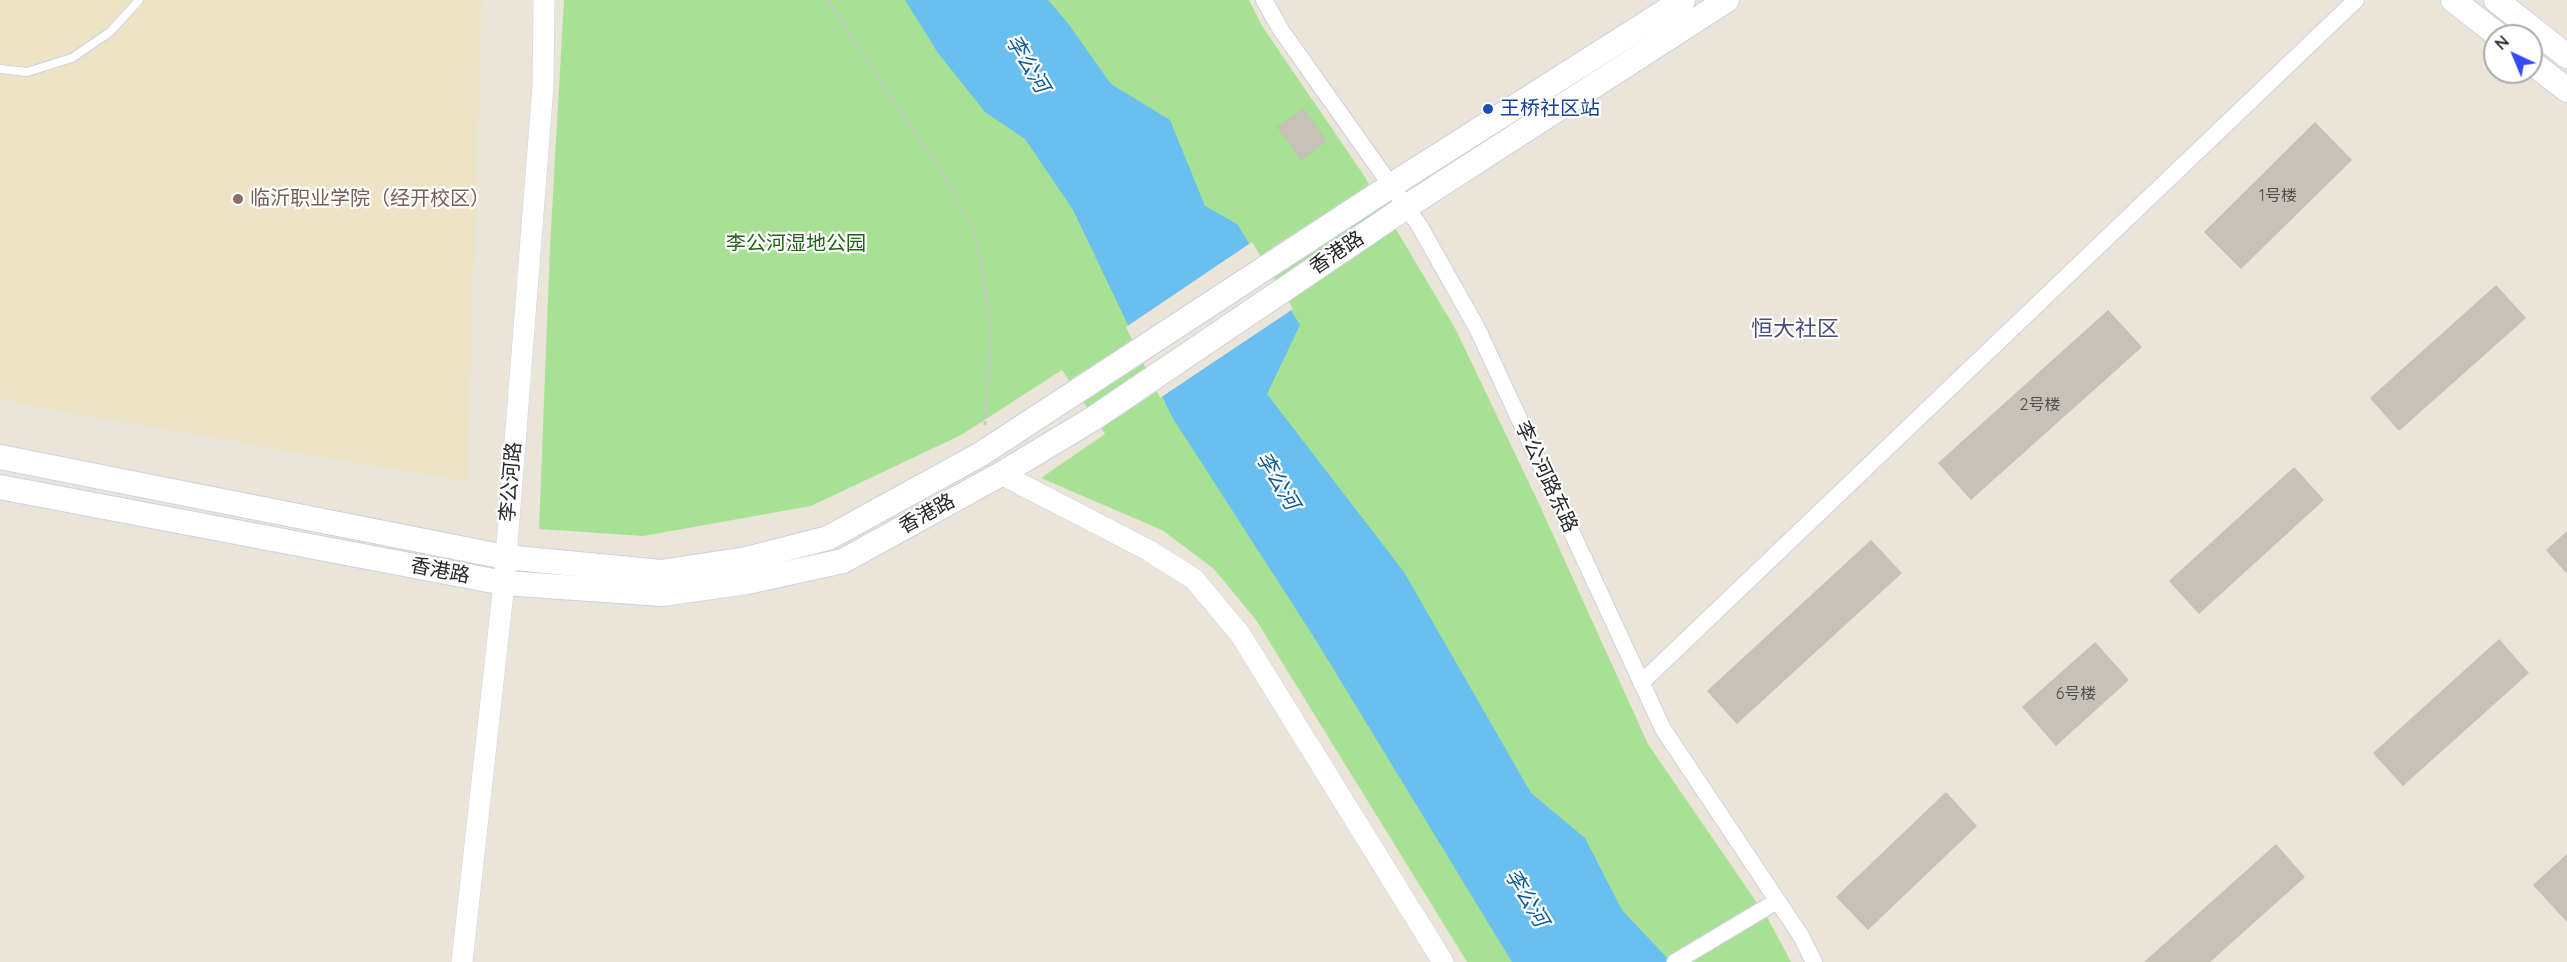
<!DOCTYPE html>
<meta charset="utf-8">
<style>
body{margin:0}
#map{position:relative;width:2567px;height:962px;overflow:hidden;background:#ebe4d9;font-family:Quicksand,sans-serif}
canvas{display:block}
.north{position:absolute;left:2483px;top:24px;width:60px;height:60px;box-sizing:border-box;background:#fff;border:2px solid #a9a9a9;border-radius:50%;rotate:316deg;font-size:16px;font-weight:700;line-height:24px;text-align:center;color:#282828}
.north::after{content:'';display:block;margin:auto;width:21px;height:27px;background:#3548fb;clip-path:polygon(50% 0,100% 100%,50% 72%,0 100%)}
</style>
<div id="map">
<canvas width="2567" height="962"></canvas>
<div class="north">N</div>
</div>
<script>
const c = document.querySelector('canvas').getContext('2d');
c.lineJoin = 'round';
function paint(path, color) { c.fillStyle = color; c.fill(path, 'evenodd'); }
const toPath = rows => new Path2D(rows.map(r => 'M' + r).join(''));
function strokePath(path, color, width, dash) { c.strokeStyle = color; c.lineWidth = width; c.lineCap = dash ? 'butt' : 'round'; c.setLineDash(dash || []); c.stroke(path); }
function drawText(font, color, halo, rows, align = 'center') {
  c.font = font + ' Quicksand,"Noto Sans SC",sans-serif'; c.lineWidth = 4.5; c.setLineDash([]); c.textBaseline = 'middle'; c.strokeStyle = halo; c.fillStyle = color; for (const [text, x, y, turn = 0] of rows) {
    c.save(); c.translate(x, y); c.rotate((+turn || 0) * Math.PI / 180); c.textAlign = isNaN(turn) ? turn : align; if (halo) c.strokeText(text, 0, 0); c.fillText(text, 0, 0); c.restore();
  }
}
paint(toPath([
 [0,0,482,0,467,482,24,405,0,397]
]), '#ede4c7');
paint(toPath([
 [564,0,1249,0,1262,26,1363,174,1456,330,1540,506,1648,744,1768,919,1791,962,1467,962,1256,620,1214,569,1162,530,1041,478,1105,434,1062,370,961,435,811,506,643,536,539,529,550,247]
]), '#a7e294');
paint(toPath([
 [905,0,1048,0,1067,22,1111,84,1170,120,1205,206,1237,224,1300,325,1267,394,1404,572,1531,793,1585,838,1622,910,1671,962,1512,962,1317,642,1172,417,1073,210,1025,139,985,112,938,53]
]), '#69bfef');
paint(toPath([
 [1252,242,1293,309,1160,398,1126,327]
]), '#ebe4d9');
const building = toPath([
 [1303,109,1326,141,1301,159,1278,127,1303,109],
 [2315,123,2351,160,2241,268,2205,232,2315,123],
 [2496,286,2525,318,2399,430,2371,398,2496,286],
 [2108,311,2141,347,1971,499,1939,463,2108,311],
 [2294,468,2323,500,2199,613,2170,581,2294,468],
 [2567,532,2567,573,2547,550,2567,532],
 [1871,541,1901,573,1737,723,1708,691,1871,541],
 [2499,640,2528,673,2403,785,2374,753,2499,640],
 [2095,643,2128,680,2056,745,2023,707,2095,643],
 [1946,793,1976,826,1868,929,1837,897,1946,793],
 [2276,845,2304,877,2209,962,2145,962,2276,845],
 [2567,855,2567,921,2534,885,2567,855]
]);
paint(building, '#c6c1b9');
strokePath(building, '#c5c1b3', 1.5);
const service = toPath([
 [0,69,27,72,72,58,110,32,139,0]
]);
const minor = toPath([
 [1264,0,1281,30,1419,225,1477,328,1663,729,1801,936,1814,962],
 [1641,683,2356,0],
 [1675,962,1777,901]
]);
const tertiary = toPath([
 [1001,474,1148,550,1194,579,1240,634,1443,962],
 [462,962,504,583,543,86,544,0]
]);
const secondary = toPath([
 [2453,0,2499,36],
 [2496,0,2567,56],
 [2531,62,2567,90],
 [0,457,505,557,661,572,746,559,828,538,981,454,1392,185,1683,0],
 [0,487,504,583,662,594,747,582,843,561,1001,474,1094,418,1406,207,1727,0]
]);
strokePath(service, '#ced0e1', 10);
strokePath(minor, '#ced0e1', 18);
strokePath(tertiary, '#ced0e1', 22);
strokePath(secondary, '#ced0e1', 26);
strokePath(toPath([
 [828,0,946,180,972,226,984,275,990,339,985,425]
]), '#c7c7c7', 3, [4.5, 3]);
strokePath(service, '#fff', 8);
strokePath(minor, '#fff', 16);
strokePath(tertiary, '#fff', 21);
strokePath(secondary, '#fff', 24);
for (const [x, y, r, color] of [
 [1488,109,6,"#1a4fb4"],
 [238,199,6,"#8d6e63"]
]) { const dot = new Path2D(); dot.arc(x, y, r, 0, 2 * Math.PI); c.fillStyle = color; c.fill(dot); strokePath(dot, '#fff', 2); }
drawText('16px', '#504e4c', null, [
 ["1号楼",2278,196],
 ["2号楼",2040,405],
 ["6号楼",2076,694]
]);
drawText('20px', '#164399', '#fff', [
 ["王桥社区站",1500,109]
], 'left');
drawText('20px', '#785e54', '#fff', [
 ["临沂职业学院（经开校区）",250,199]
], 'left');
drawText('20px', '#216418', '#fff', [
 ["李公河湿地公园",796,244]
]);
drawText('20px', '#282828', '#fff', [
 ["香港路",1337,253,-34],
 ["李公河路东路",1546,477,65],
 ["李公河路",511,482,-85],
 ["香港路",927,514,-29],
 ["香港路",440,571,11]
]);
drawText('italic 21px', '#0c5a97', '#fff', [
 ["李公河",1027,64,59],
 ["李公河",1277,481,59],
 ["李公河",1526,898,59]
]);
drawText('22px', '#484c78', '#fff', [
 ["恒大社区",1795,329]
]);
</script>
